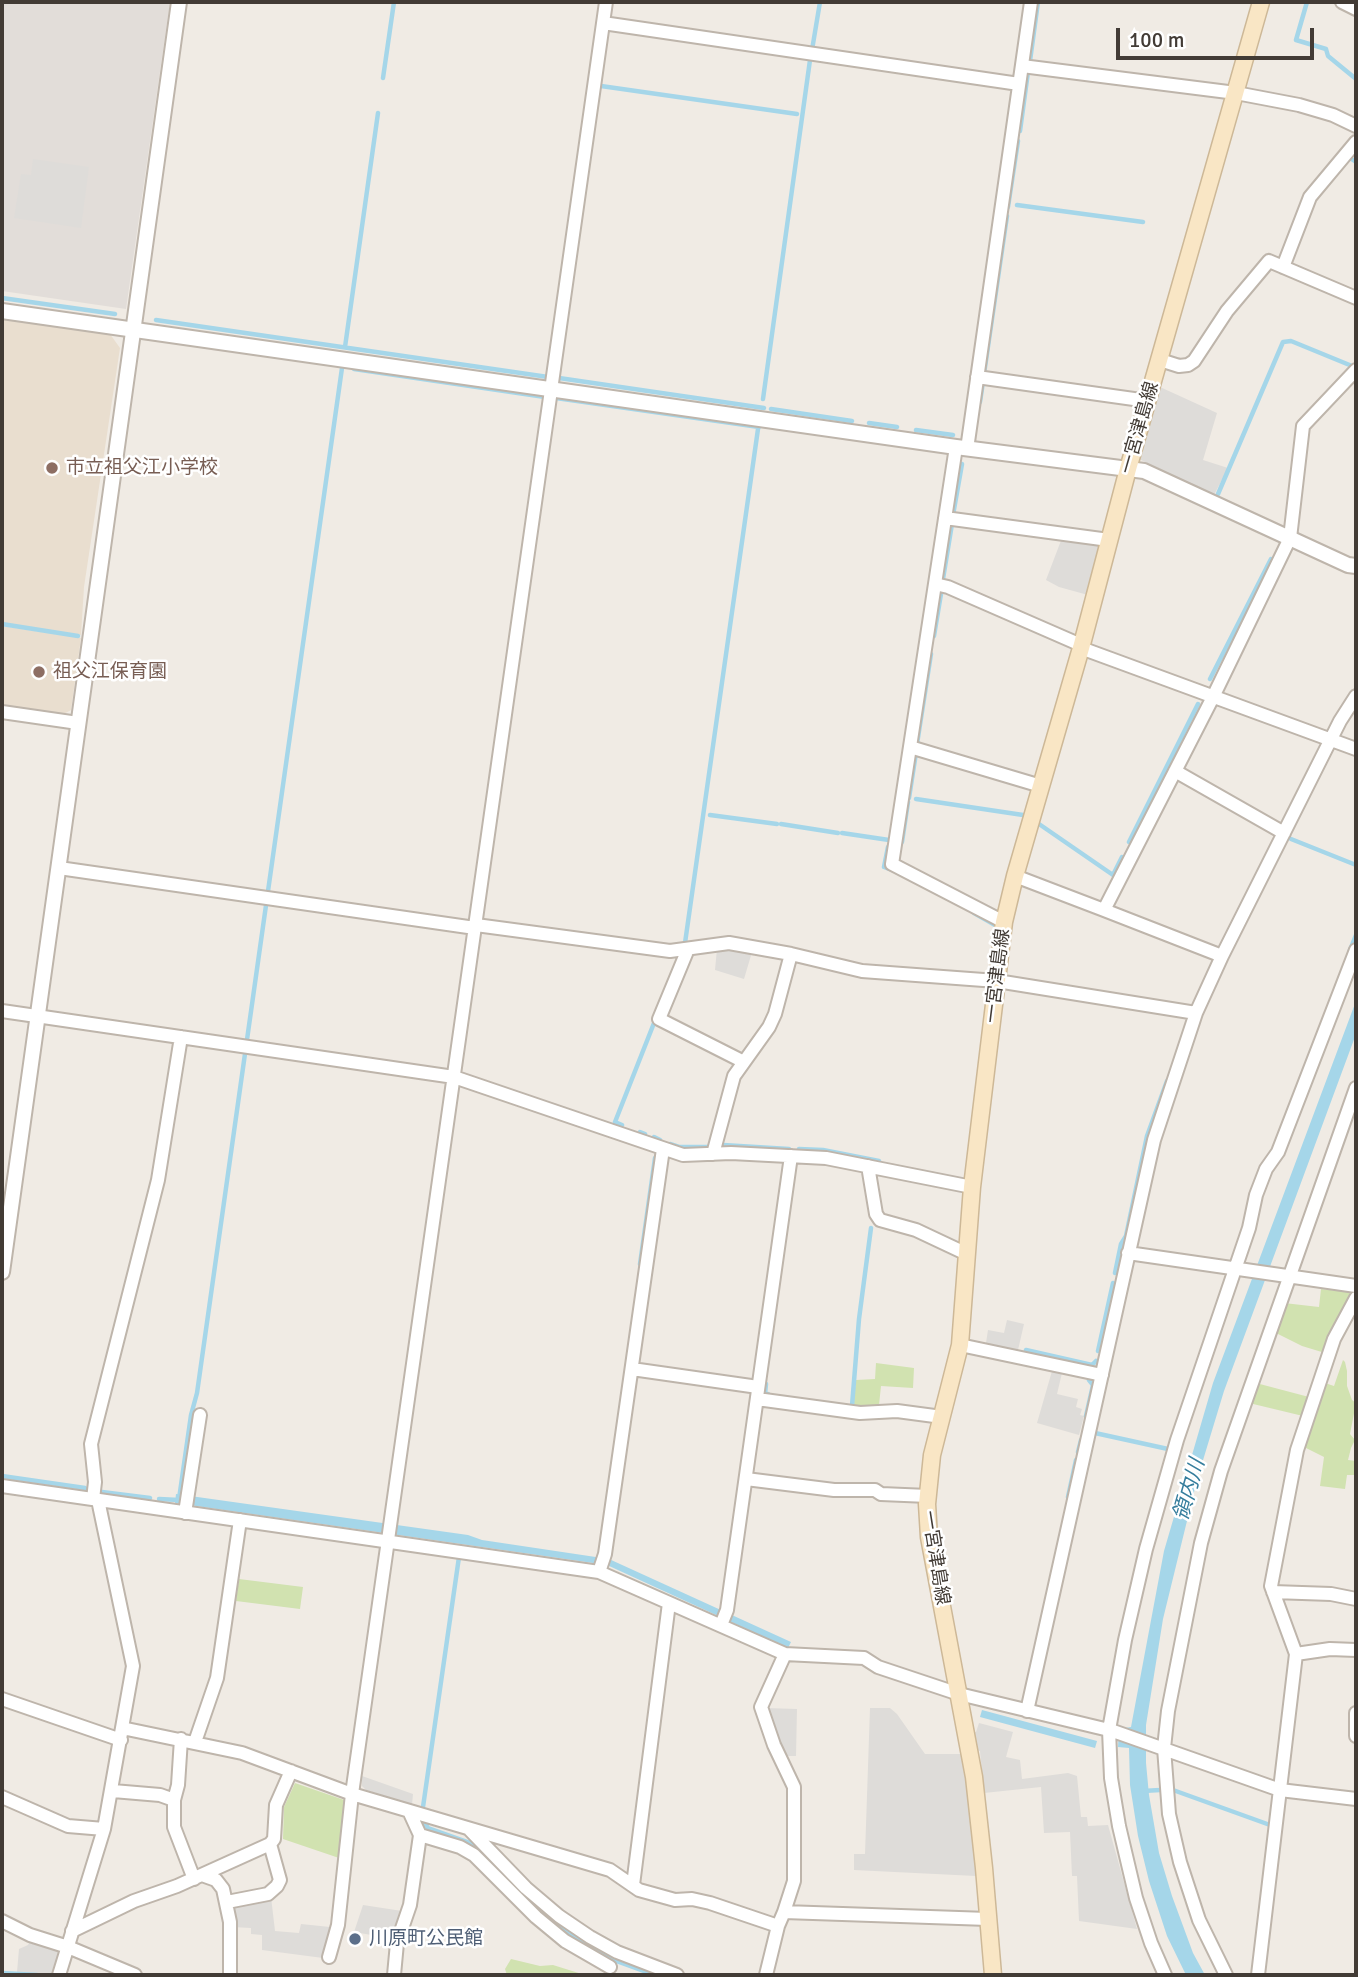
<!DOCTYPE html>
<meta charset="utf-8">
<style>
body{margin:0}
#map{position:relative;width:1358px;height:1977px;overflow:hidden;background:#f0ebe4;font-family:Signika,sans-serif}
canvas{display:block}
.frame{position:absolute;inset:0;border:4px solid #423b35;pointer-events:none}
.scale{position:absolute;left:1116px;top:28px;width:198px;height:32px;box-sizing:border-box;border:4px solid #423b35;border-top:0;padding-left:9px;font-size:21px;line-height:24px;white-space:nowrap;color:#423b35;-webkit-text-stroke:5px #fff;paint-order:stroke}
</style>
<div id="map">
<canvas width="1358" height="1977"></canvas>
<div class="frame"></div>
<div class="scale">100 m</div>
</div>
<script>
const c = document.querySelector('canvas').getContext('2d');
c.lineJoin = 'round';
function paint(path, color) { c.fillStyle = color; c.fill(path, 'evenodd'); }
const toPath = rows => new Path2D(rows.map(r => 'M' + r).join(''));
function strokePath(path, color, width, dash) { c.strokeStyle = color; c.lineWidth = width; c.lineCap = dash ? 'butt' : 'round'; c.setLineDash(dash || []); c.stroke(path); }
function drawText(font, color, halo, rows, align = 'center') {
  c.font = font + ' Signika,"Noto Sans JP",sans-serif'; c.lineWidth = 5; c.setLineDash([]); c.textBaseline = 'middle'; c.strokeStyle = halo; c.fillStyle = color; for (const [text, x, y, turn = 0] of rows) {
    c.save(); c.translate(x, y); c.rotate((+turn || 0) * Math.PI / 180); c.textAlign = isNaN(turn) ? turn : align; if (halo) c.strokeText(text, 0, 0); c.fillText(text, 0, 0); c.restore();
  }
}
paint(toPath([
 [2,2,170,2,126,309,2,291]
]), '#e2ddd9');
paint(toPath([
 [2,319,110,334,120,348,84,587,81,635,2,623],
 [2,626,81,638,71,710,62,715,2,706]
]), '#e9decf');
paint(toPath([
 [1321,1289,1349,1292,1352,1297,1325,1353,1302,1346,1274,1332,1284,1303,1319,1307],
 [1343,1360,1345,1362,1347,1371,1347,1386,1352,1400,1356,1403,1350,1434,1355,1440,1351,1448,1348,1460,1356,1461,1356,1475,1347,1475,1345,1489,1320,1486,1324,1457,1304,1447,1325,1383,1334,1386],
 [876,1363,914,1368,913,1388,881,1386,879,1405,853,1405,856,1380,875,1379],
 [1256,1383,1309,1397,1303,1416,1249,1403],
 [239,1579,303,1587,300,1609,236,1601],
 [295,1783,347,1801,339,1858,283,1839,284,1807],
 [511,1959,540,1966,553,1965,585,1975,507,1975,505,1969]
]), '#d1e2b0');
paint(toPath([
 [33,159,89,167,81,228,14,218,21,174,31,175],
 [1160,387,1217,413,1203,460,1228,468,1214,495,1139,459],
 [1062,538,1101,545,1088,595,1059,587,1046,580],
 [730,948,752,952,744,979,715,970,717,949],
 [1007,1320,1024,1324,1018,1350,986,1343,988,1330,1004,1333],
 [1052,1371,1062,1373,1057,1394,1078,1399,1076,1407,1082,1409,1080,1415,1084,1416,1079,1435,1037,1423],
 [766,1708,797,1709,796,1756,784,1756],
 [870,1708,890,1708,897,1714,925,1754,963,1754,976,1876,854,1870,854,1854,865,1854],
 [979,1723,1013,1732,1006,1757,1020,1760,1022,1779,1068,1773,1077,1776,1081,1817,1087,1817,1088,1826,1108,1825,1137,1929,1079,1921,1077,1876,1072,1876,1070,1832,1044,1833,1041,1787,984,1793,980,1751,976,1750,972,1732,976,1732],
 [362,1776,413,1794,412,1805,366,1790,362,1786],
 [271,1897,275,1931,299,1933,301,1924,330,1927,323,1958,262,1950,262,1935,251,1934,251,1928,232,1927,232,1905],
 [363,1905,402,1911,395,1939,354,1932],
 [31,1939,58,1947,61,1953,54,1975,17,1972,19,1949,28,1945]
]), '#dedcd9');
paint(toPath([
 [1356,1001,1356,1034,1224,1391,1197,1480,1163,1619,1146,1725,1146,1763,1149,1795,1159,1853,1172,1896,1193,1953,1205,1975,1186,1975,1167,1936,1149,1881,1138,1836,1130,1785,1129,1748,1118,1747,1119,1729,1131,1727,1164,1551,1213,1383],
 [176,1494,468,1535,482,1540,609,1559,791,1642,788,1648,607,1565,175,1503],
 [982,1710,1097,1741,1095,1748,980,1717]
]), '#a5d6e9');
strokePath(toPath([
 [1307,2,1296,40,1326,49,1328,56,1356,79],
 [812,50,820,2],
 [1030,61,1038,2],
 [383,78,394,2],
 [601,86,797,114],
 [1020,131,1028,72],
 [1350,158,1356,162],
 [1017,205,1143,222],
 [1008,207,1018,141],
 [2,298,115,314],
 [156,320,548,377],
 [345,347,378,113],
 [354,369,545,397],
 [984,374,1007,216],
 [559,378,764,408],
 [556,398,759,427],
 [763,399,810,60],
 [980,402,983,382],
 [771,409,852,421],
 [869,423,897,427],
 [916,430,953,435],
 [1218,494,1283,342,1291,341,1352,366],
 [953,515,962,464],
 [943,579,952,524],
 [2,624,78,636],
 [934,636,941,594],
 [1210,679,1271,559],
 [917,744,931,654],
 [909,798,916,753],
 [916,799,1023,815],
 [710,815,777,824],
 [781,824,838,833],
 [1039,824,1113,875,1122,857],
 [842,833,889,840],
 [1291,839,1356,865],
 [902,842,908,802],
 [1129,842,1198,704],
 [888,847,884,867,892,870],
 [974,913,995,925],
 [685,943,758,429],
 [1350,950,1356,935],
 [622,1125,615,1122,656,1018],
 [640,1132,645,1134],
 [654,1137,660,1140],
 [670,1144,679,1147,709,1147],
 [723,1145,789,1149],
 [799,1149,823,1150,879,1161],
 [640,1264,655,1158],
 [1115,1273,1121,1244,1126,1236,1147,1136,1167,1081],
 [1026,1350,1092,1365,1096,1361],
 [1098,1351,1113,1283],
 [766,1384,765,1394,768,1394],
 [852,1406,859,1319,871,1228],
 [1086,1416,1093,1385,1089,1380],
 [1095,1433,1168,1449],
 [1078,1452,1081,1440],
 [2,1476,85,1488],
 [102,1492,150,1498],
 [1068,1497,1076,1460],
 [159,1499,179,1500],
 [179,1499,191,1415,197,1393,342,368],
 [1173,1790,1270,1825],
 [1143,1791,1160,1790],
 [423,1807,459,1557],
 [422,1819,428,1828,476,1845,491,1860],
 [529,1898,551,1920,582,1942,619,1962,655,1975],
 [2,1973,37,1975]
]), '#a5d6e9', 4.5);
const minor = toPath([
 [1342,2,1356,9],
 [603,23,1019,84],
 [1022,66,1236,93,1299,105,1333,115,1356,126],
 [1283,267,1310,197,1356,142],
 [1160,360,1179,366,1188,365,1194,361,1227,311,1269,261,1356,298],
 [977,377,1148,401],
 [956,447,892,864,1004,922],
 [967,449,1031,2],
 [945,518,1109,540],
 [935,584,948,587,1081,645],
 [1081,648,1356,749],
 [2,712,78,723],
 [910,747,1041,786],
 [1175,771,1284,833],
 [59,868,475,928],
 [1015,876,1104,910,1213,697,1290,538,1303,426,1356,370],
 [1104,910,1222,956],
 [476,925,670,951,729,943,791,954,862,971,997,981,1196,1013],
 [688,949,659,1019,744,1062],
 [2,1011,454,1077,683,1155,731,1153,826,1158,972,1187],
 [713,1154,734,1076,769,1027,775,1014,791,954],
 [868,1166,876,1214,880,1220,916,1230,967,1254],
 [1128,1253,1356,1286],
 [960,1345,1102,1375],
 [632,1369,758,1387],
 [757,1399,860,1413,897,1411,942,1417],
 [746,1479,834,1490,875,1490,881,1494,928,1496],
 [2,1486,599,1572,785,1654,864,1658,878,1667,959,1694,1113,1731,1280,1790,1356,1799],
 [93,1499,95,1482,91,1444,158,1180,181,1037],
 [185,1513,200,1415],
 [599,1572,605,1554,663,1149],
 [1273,1592,1331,1594,1356,1599],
 [721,1625,727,1610,791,1156],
 [1296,1654,1330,1649,1356,1650],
 [2,1699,121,1740],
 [1027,1711,1154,1140,1196,1013,1222,956,1340,721,1356,696],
 [1356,1713,1356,1736],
 [122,1728,242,1753,352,1794,610,1870,639,1890,675,1900,692,1899,710,1903,778,1926],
 [181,1739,178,1785,174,1800,174,1827,194,1879],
 [195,1742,217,1678,240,1520],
 [113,1791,160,1795,174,1800],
 [2,1797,68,1826,104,1829],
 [469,1829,526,1888,559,1916,590,1937,617,1952,677,1975],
 [420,1835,460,1847,474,1855,536,1917,565,1941,610,1967],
 [202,1875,216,1880,223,1889,230,1922,230,1975],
 [633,1885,669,1603],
 [227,1902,268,1894,277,1886,280,1880,270,1844],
 [784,1912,794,1881,794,1787,774,1745,761,1707,785,1654],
 [2,1921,30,1935,68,1947,135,1975],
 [72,1931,134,1901,177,1886,270,1844,274,1839,276,1805,291,1771],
 [329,1957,338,1925,352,1794,606,2],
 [59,1975,104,1829,133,1666,98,1500],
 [394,1975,397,1943,410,1905,420,1835,409,1811],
 [766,1975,778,1926,784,1912,988,1919],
 [1165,1975,1151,1943,1136,1898,1119,1826,1111,1778,1109,1730,1125,1640,1146,1549,1177,1440,1249,1228,1256,1195,1266,1169,1278,1152,1356,950],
 [1226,1975,1199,1920,1180,1862,1169,1814,1164,1748,1168,1711,1201,1543,1221,1471,1356,1088],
 [1258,1975,1296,1654,1271,1586,1297,1450,1334,1339,1356,1298]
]);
const tertiary = toPath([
 [2,311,956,447,1144,471,1348,565,1356,566],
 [2,1272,179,2]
]);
const secondary = toPath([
 [993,1975,984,1868,974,1777,929,1537,927,1504,932,1455,960,1345,972,1187,1004,922,1015,876,1081,648,1128,469,1261,2]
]);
strokePath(minor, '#beb5ab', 16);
strokePath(tertiary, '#beb5ab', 18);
strokePath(secondary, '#cdb897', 19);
strokePath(minor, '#fff', 12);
strokePath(tertiary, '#fff', 14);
strokePath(secondary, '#f9e6c5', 16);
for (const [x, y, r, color] of [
 [52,468,7,"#8d6e63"],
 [39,672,7,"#8d6e63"],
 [355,1939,7,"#5c6f8a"]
]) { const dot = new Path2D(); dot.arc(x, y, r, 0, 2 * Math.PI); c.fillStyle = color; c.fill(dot); strokePath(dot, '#fff', 2.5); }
drawText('19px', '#423b35', '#fff', [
 ["一宮津島線",1140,428,-74],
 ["一宮津島線",998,976,-83],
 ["一宮津島線",935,1558,81]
]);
drawText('19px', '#785e54', '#fff', [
 ["市立祖父江小学校",66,468],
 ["祖父江保育園",53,672]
], 'left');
drawText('19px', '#4e5e75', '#fff', [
 ["川原町公民館",369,1939]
], 'left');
drawText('italic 21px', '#367e9d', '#fff', [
 ["領内川",1190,1490,-74]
]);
</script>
